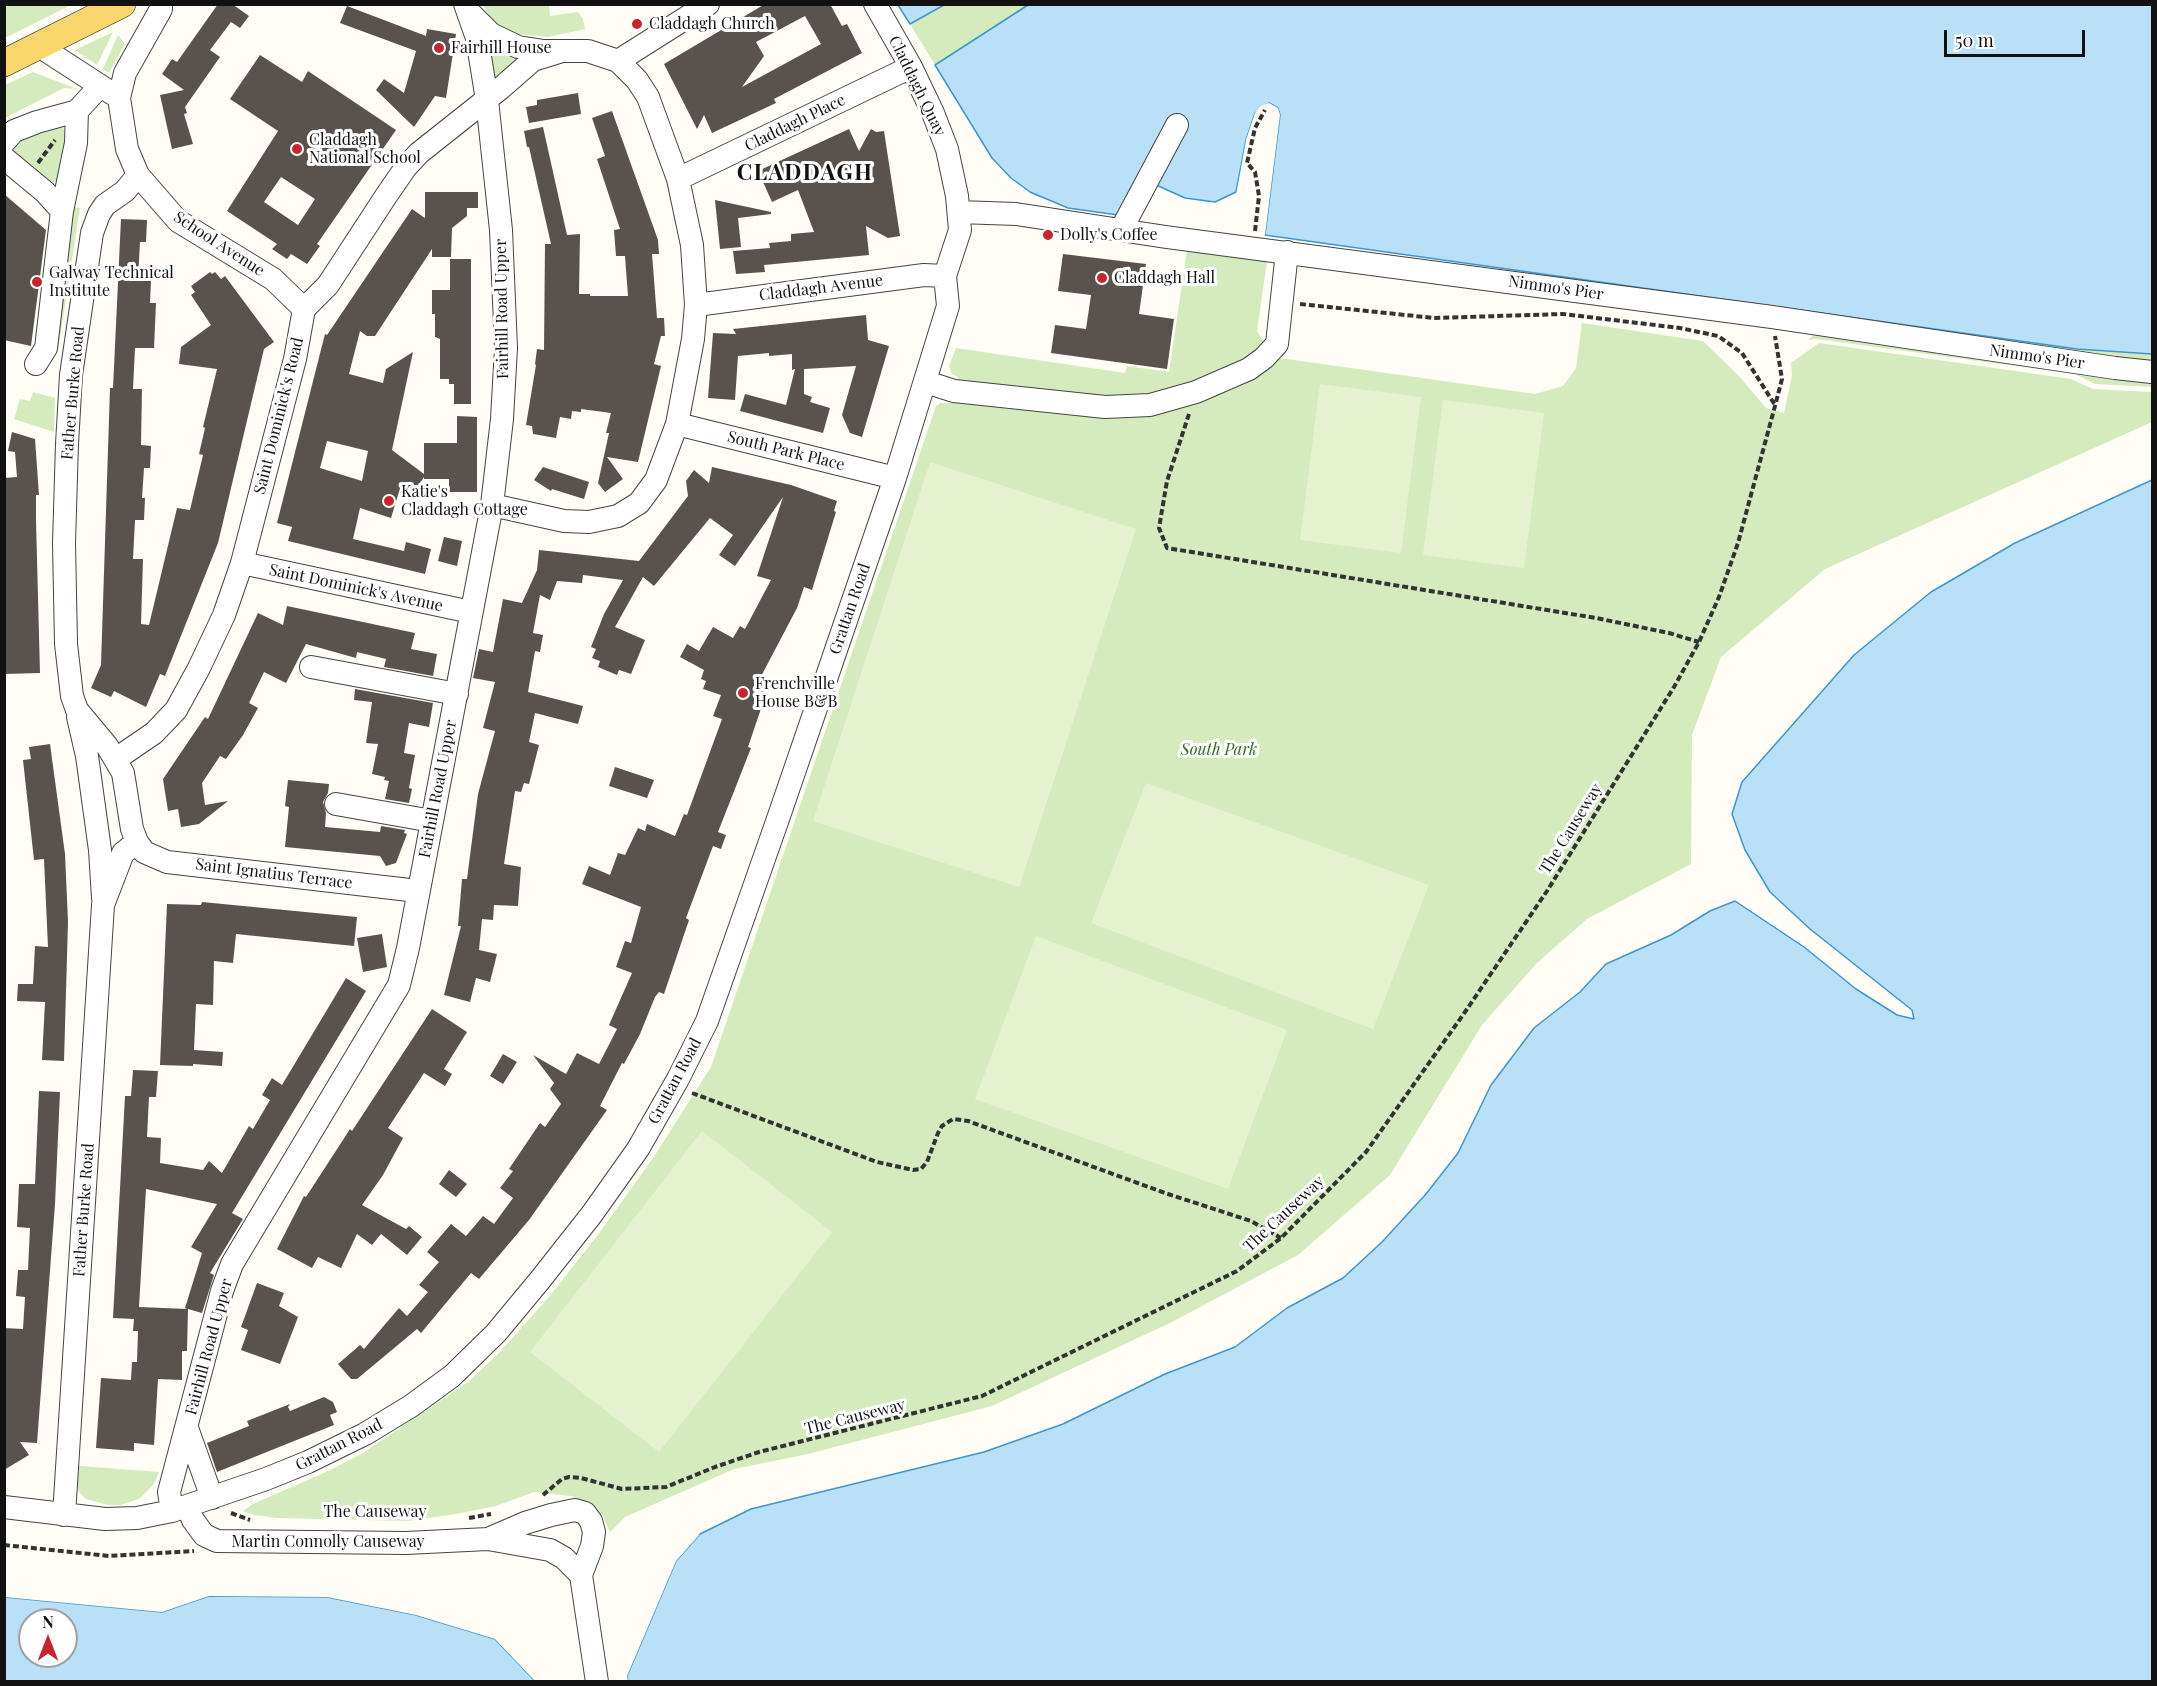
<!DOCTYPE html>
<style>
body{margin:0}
#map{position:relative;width:2157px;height:1686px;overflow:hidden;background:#fffdf5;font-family:"Playfair Display",serif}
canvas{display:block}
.frame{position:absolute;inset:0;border:6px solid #111;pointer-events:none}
.north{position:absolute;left:18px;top:1608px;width:60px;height:60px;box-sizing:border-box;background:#fff;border:2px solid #a0a0a0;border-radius:50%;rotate:0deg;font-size:16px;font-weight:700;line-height:24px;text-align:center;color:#111}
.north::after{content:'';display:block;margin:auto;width:21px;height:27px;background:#c4262e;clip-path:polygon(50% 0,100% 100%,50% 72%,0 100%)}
.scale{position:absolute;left:1944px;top:30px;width:141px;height:27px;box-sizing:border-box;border:3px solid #111;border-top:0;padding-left:8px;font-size:18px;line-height:21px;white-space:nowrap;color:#111;-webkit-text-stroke:4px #fff;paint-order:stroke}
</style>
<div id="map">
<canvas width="2157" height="1686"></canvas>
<div class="frame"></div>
<div class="north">N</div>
<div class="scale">50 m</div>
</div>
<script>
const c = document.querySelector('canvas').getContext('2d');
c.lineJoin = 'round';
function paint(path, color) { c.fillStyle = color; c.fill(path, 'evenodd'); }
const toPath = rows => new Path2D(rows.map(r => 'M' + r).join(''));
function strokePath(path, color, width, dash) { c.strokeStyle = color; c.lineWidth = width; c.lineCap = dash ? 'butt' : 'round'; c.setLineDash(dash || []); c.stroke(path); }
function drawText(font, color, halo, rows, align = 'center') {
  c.font = font + ' "Playfair Display",serif'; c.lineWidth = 6; c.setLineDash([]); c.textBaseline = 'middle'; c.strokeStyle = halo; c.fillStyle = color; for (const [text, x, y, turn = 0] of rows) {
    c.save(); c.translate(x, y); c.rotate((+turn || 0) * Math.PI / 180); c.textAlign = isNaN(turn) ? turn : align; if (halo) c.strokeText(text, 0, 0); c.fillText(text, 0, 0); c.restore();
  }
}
paint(toPath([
 [4,5,5,4,71,5,7,37,5,35],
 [483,5,549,5,550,16,578,12,583,19,585,29,548,37,516,34,499,25,489,16],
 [944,5,1028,5,935,65,910,24],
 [113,32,97,65,75,50],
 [118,35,125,44,109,73,103,69],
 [491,45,521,56,495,82,490,46],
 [33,72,77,89,64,88,5,118,5,85],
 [61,126,65,130,67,140,58,181,50,183,13,151,14,147,15,142,41,127],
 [73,207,80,208,58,350,53,349],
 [1187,250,1267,262,1257,331,1273,357,1535,394,1563,386,1576,368,1582,323,1703,341,1739,376,1766,408,1784,413,1792,376,1791,363,1819,343,2071,379,2093,389,2152,392,2152,422,1825,569,1721,657,1692,735,1691,864,1587,919,1537,963,1482,1025,1390,1175,1298,1255,1170,1323,992,1406,808,1454,734,1469,625,1517,610,1532,602,1514,593,1505,571,1496,534,1492,496,1506,456,1514,408,1521,277,1518,254,1515,243,1511,253,1504,326,1472,363,1453,468,1382,497,1355,549,1297,600,1232,653,1158,711,1067,936,406,940,403,951,403,958,377,952,374,949,366,956,348,1125,373,1127,366,1169,372],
 [1800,310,2077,349,2152,354,2152,368,1808,314],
 [1819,330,2152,376,2152,387,2095,384,2075,374,1816,339,1808,340],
 [33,392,55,398,54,432,14,419,20,399,30,401],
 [75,1466,81,1466,159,1472,154,1484,139,1499,120,1505,108,1505,86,1499,79,1492,76,1484]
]), '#d5ebbd');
paint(toPath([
 [1320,384,1421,397,1401,553,1300,540],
 [1443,400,1544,413,1524,568,1423,555],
 [930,462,1136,529,1019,887,813,821],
 [1146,783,1429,885,1373,1029,1091,923],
 [1036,936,1287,1030,1228,1189,975,1099],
 [702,1131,832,1232,659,1452,530,1352]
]), '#e6f2cf');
const water = toPath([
 [898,5,944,5,910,24,898,5],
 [1028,5,2152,5,2152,354,2077,349,1265,235,1280,115,1278,108,1269,103,1255,113,1246,140,1236,192,1215,202,1185,198,1154,184,1118,215,1068,208,1030,192,1011,178,992,158,935,65,1028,5],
 [2152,480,2152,1681,628,1682,627,1676,676,1561,700,1534,751,1509,984,1452,1063,1424,1165,1374,1235,1347,1287,1308,1343,1278,1382,1242,1426,1194,1458,1153,1491,1085,1534,1028,1580,992,1606,964,1671,935,1710,911,1735,901,1804,947,1856,989,1897,1015,1914,1019,1912,1010,1810,929,1770,892,1745,850,1732,814,1742,782,1854,655,1931,592,2015,543,2152,480],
 [209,1596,327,1597,416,1615,495,1639,535,1681,5,1681,4,1597,162,1612,209,1596],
 [30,1620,66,1620,66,1656,30,1656,30,1620]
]);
paint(water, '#b9e0f7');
strokePath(water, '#3f96cf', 1.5);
paint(toPath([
 [1269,103,1278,108,1280,115,1265,235,1262,234,1277,116,1273,107,1269,106,1263,108,1258,114,1249,141,1239,193,1236,196,1246,140,1255,113,1261,106],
 [700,1534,676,1561,627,1676,628,1681,625,1682,624,1675,673,1560,692,1538],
 [209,1593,327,1594,417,1612,496,1636,538,1682,535,1681,495,1639,416,1615,327,1597,209,1596,162,1612,4,1597,5,1594,161,1609]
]), '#fffdf5');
paint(toPath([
 [218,4,232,4,249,16,240,28,231,22,210,50,220,57,185,107,187,113,184,114,193,144,172,149,160,95,184,90,162,74,172,59,177,62],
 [765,4,830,4,842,26,847,24,862,53,774,99,776,103,712,133,704,115,697,129,664,64],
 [805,16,821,44,742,87,764,56,756,42],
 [347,6,426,36,427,29,456,34,446,98,435,96,414,127,376,90,384,79,404,93,416,51,340,23],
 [260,55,302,82,308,71,396,130,317,244,320,246,307,264,291,254,287,259,272,249,277,244,227,211,278,131,230,99],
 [281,177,315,199,298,225,264,202],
 [578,93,581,114,529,123,526,107,537,105,537,100],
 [612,111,658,240,659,254,652,254,657,318,664,318,665,336,661,336,654,364,661,366,638,462,607,457,623,479,605,492,598,483,609,433,606,433,611,413,581,409,581,412,572,411,571,419,560,417,556,438,533,434,532,426,526,425,536,365,535,364,537,349,544,350,545,244,551,244,529,147,527,147,524,131,543,127,567,235,580,234,579,294,590,294,590,296,628,296,625,256,616,256,614,230,620,229,597,159,605,156,592,118],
 [849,129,859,151,871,129,876,132,884,131,900,236,888,238,866,226,869,255,764,265,765,272,736,274,733,251,770,248,769,243,791,241,791,234,814,232,798,190,772,202,758,171],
 [425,192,478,192,478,208,467,208,467,216,452,228,451,257,432,257,432,249,375,336,367,336,360,331,349,374,383,383,386,369,413,352,392,450,424,474,424,443,457,443,457,416,477,417,477,492,449,492,449,479,424,479,424,477,416,489,402,482,391,518,360,508,353,539,404,551,406,542,431,549,425,574,288,541,292,527,277,523,325,334,327,335,412,209,425,218],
 [327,441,368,451,362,481,320,468],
 [4,194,46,230,31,346,4,340],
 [715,200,771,212,771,214,738,218,741,247,720,249],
 [121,219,147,220,146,242,140,242,138,279,151,280,150,303,156,303,154,348,135,348,133,389,142,389,141,445,151,446,150,468,144,468,142,498,145,498,144,520,135,520,133,559,143,559,141,624,149,625,177,508,190,510,203,455,199,454,205,428,203,427,217,369,179,364,181,347,211,325,191,295,195,292,191,286,210,272,212,274,215,272,221,279,225,276,274,342,264,349,218,543,165,676,160,674,146,707,114,691,111,697,91,688,101,665,110,388,113,388],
 [1063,254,1146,264,1139,314,1174,319,1167,369,1051,353,1055,325,1086,329,1091,295,1058,291],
 [450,259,471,259,471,404,454,404,454,384,449,384,449,379,440,379,440,339,435,337,435,314,432,314,432,290,450,290],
 [866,315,868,340,889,346,862,437,850,433,842,415,856,366,804,369,804,394,812,397,810,402,830,408,823,433,740,411,745,394,786,405,795,369,792,370,792,354,769,356,769,353,738,356,735,400,708,398,713,333,736,334,733,329],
 [12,432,35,439,39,495,36,495,36,521,40,673,4,674,4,478,17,477,15,452,8,451],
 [543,467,589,482,584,499,552,489,551,491,534,480],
 [712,467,791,485,837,501,834,511,836,512,812,590,804,587,797,608,757,684,768,688,748,747,751,748,718,832,726,835,721,849,713,846,686,918,689,920,664,994,659,992,655,997,640,1034,624,1064,622,1063,600,1106,607,1110,529,1220,479,1279,471,1273,421,1333,417,1329,357,1379,351,1379,338,1364,360,1345,364,1349,399,1308,407,1316,428,1292,419,1285,439,1262,427,1252,451,1224,466,1236,483,1216,494,1224,513,1198,500,1188,513,1171,509,1169,540,1123,545,1127,561,1104,550,1089,554,1083,533,1055,566,1074,577,1053,599,1064,617,1029,609,1025,632,973,616,967,625,941,631,943,641,907,582,884,589,866,610,875,618,853,625,855,638,828,645,831,647,824,675,836,684,814,687,815,722,719,713,716,721,695,703,689,706,681,701,679,704,670,680,657,687,644,699,651,713,627,733,638,740,626,745,629,771,580,757,576,783,497,735,566,719,555,733,535,710,518,654,586,643,577,615,627,645,640,631,674,619,670,617,675,598,667,600,661,592,658,596,649,591,647,604,614,623,580,583,575,582,583,557,581,550,600,540,595,533,633,543,635,540,652,535,651,528,692,583,706,578,724,535,713,529,742,539,745,529,784,524,783,521,792,515,791,504,864,521,867,518,906,494,905,493,920,482,919,479,950,497,954,490,982,476,978,470,1002,444,995,461,926,458,926,462,879,467,879,478,794,495,731,483,728,495,682,473,678,479,649,493,652,503,599,522,603,537,570,539,550,639,561,688,496,686,481,694,470,709,483],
 [444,537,462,541,457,566,438,561],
 [287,606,415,633,411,649,437,654,433,676,384,667,386,659,357,652,356,658,306,644,286,683,264,672,249,703,258,708,243,735,226,759,220,756,202,783,205,805,228,801,199,824,181,827,178,809,168,811,163,779,205,717,208,719,258,613,283,625],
 [355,689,433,703,429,727,409,723,404,753,415,755,409,788,412,789,409,803,385,799,389,781,384,780,385,777,372,774,378,744,366,743,372,702,354,700],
 [50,744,65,854,68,922,64,1061,42,1060,45,1002,17,1001,18,984,33,984,35,946,48,947,44,859,34,860,23,760,31,759,29,747],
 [615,767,654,780,647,798,609,786],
 [288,780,329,784,328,793,323,802,326,813,325,827,380,832,381,826,405,830,404,833,407,834,396,863,386,866,380,856,285,847,289,807,285,806],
 [202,902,357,917,354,946,236,934,233,963,214,961,213,1005,196,1004,194,1050,223,1052,222,1066,193,1064,193,1066,160,1065,167,904,201,905],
 [382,934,387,967,363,972,357,938],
 [346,978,366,991,232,1213,243,1219,210,1273,214,1275,202,1313,188,1309,187,1351,182,1351,182,1380,158,1379,154,1445,134,1443,134,1451,96,1448,101,1378,131,1380,132,1362,137,1362,138,1331,133,1331,134,1319,113,1318,125,1096,131,1096,133,1070,158,1071,156,1097,149,1097,147,1137,161,1138,160,1163,203,1170,209,1161,222,1173,249,1126,253,1129,270,1100,262,1095,272,1078,282,1085],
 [146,1189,217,1204,191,1247,202,1253,185,1308,187,1309,139,1307],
 [432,1009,467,1032,444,1069,452,1074,445,1086,424,1073,388,1128,403,1138,383,1175,362,1205,406,1229,409,1226,422,1237,407,1255,381,1234,372,1245,357,1234,341,1268,318,1257,312,1268,277,1249,304,1196,306,1197,350,1129,352,1131],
 [503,1054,517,1062,503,1084,490,1076],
 [39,1091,60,1092,55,1204,37,1443,20,1442,29,1455,4,1470,4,1328,23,1329,25,1297,16,1296,18,1270,28,1270,30,1228,17,1227,19,1184,35,1184],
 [449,1170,467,1184,456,1197,439,1184],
 [257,1283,284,1293,279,1306,298,1317,280,1364,241,1350,248,1330,241,1327],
 [324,1397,333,1402,337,1412,330,1415,334,1425,217,1472,207,1443,249,1426,247,1421,290,1404,288,1407,290,1411]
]), '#5a524d');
const minor = toPath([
 [471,14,491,34,518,47,544,51,588,51,618,61,637,80,648,97,678,179,692,245,696,305,693,339,677,424,656,480,639,503,618,516,589,522,564,521,492,505],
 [39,46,113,94],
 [618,61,708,4],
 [4,142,14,131,37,122,77,111],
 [4,158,45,192,62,211,76,143,77,111,100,86],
 [138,175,178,221,273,279,304,309],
 [678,179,911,67],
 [959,212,1016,214,1166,237,1772,317,2115,368,2152,372],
 [1121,230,1177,125],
 [696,305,924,275,945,276],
 [36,364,46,348,62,211],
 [926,382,954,391,1105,407,1150,405,1196,392,1249,369,1264,358,1277,344,1287,252],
 [677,424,895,478],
 [242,563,471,612],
 [311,667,457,694],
 [78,717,87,756,100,850,103,898],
 [116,759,154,733,176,710,199,668,224,615,242,563,295,359,304,309,328,285,386,196,406,167,419,153,501,88,533,60,562,51],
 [336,804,432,821],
 [137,842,144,852,167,862,418,891],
 [187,1428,212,1498],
 [187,1506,193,1520,204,1535,217,1541,406,1543,488,1539,550,1550,564,1558,581,1575],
 [4,1507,105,1519,137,1518,172,1511,266,1479,308,1462,365,1434,411,1406,452,1376,496,1333,540,1280,592,1214,638,1149,678,1079,707,1021,779,816,895,478,948,306,945,276,960,230,957,196,947,149,933,113,911,67,875,4],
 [172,1511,169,1492,222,1291,232,1264,399,985,408,948,492,505,502,419,506,348,501,230,487,100,477,38,465,4],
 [64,1515,103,905,123,853,137,842,132,829,123,773,107,746,77,710,72,696,66,644,64,543,67,444,71,375,92,233,99,214,105,205,125,191,138,175,127,149,119,98,125,73,161,9,161,4],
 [488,1539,525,1523,551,1515,575,1510,585,1513,591,1521,594,1532,592,1546,581,1575,597,1682]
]);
const major = toPath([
 [4,63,122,4]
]);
strokePath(minor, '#444', 24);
strokePath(major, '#222', 28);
strokePath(toPath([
 [38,163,55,140],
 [1255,231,1259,196,1255,172,1247,163,1255,128,1265,110],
 [1300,304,1434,318,1563,314,1680,328,1718,336,1742,353,1775,405],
 [1189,414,1167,481,1159,528,1167,548,1596,618,1669,633,1699,642],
 [692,1093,877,1162,913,1170,921,1169,927,1162,938,1133,942,1126,953,1119,968,1121,1165,1193,1251,1221,1281,1238],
 [543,1495,562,1479,569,1477,581,1478,622,1489,666,1487,715,1467,759,1452,982,1396,1237,1271,1281,1238,1366,1152,1465,1012,1547,891,1674,687,1699,642,1719,597,1738,543,1775,406,1782,379,1775,336],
 [231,1513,250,1520],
 [469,1518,491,1514],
 [4,1545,109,1556,194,1551]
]), '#333', 4, [6, 3]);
strokePath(minor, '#fff', 22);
strokePath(major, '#f9d66b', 27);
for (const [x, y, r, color] of [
 [637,24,6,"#c4262e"],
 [439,48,6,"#c4262e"],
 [297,149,6,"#c4262e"],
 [1048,235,6,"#c4262e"],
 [1102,278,6,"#c4262e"],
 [37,282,6,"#c4262e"],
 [389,501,6,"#c4262e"],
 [743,693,6,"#c4262e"]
]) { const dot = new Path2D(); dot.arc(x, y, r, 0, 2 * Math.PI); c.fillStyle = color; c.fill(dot); strokePath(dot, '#fff', 2); }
drawText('16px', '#111', '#fff', [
 ["Claddagh Church",649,24],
 ["Fairhill House",451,48],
 ["Claddagh",309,140],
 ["National School",309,158],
 ["Dolly's Coffee",1060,235],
 ["Galway Technical",49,273],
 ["Institute",49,291],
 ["Claddagh Hall",1114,278],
 ["Katie's",401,492],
 ["Claddagh Cottage",401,510],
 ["Frenchville",755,684],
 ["House B&B",755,702]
], 'left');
drawText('16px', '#111', '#fff', [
 ["Claddagh Quay",917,86,64],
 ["Claddagh Place",795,123,-26],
 ["School Avenue",219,244,33],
 ["Claddagh Avenue",821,288,-7],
 ["Nimmo's Pier",1556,288,8],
 ["Fairhill Road Upper",502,309,-91],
 ["Nimmo's Pier",2037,357,8],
 ["Father Burke Road",73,393,-85],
 ["Saint Dominick's Road",279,416,-76],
 ["South Park Place",786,451,14],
 ["Saint Dominick's Avenue",356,588,12],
 ["Grattan Road",850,609,-71],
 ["Fairhill Road Upper",438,789,-79],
 ["The Causeway",1571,829,-58],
 ["Saint Ignatius Terrace",274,874,7],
 ["Grattan Road",675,1081,-62],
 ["Father Burke Road",84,1210,-86],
 ["The Causeway",1284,1214,-43],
 ["Fairhill Road Upper",209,1347,-75],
 ["The Causeway",855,1417,-14],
 ["Grattan Road",339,1445,-27],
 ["The Causeway",375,1512],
 ["Martin Connolly Causeway",328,1542]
]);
drawText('italic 16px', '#2f6b1f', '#fff', [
 ["South Park",1219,750]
]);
c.letterSpacing = '1.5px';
drawText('bold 22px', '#111', '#fff', [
 ["CLADDAGH",805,173]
]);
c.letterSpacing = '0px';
</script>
